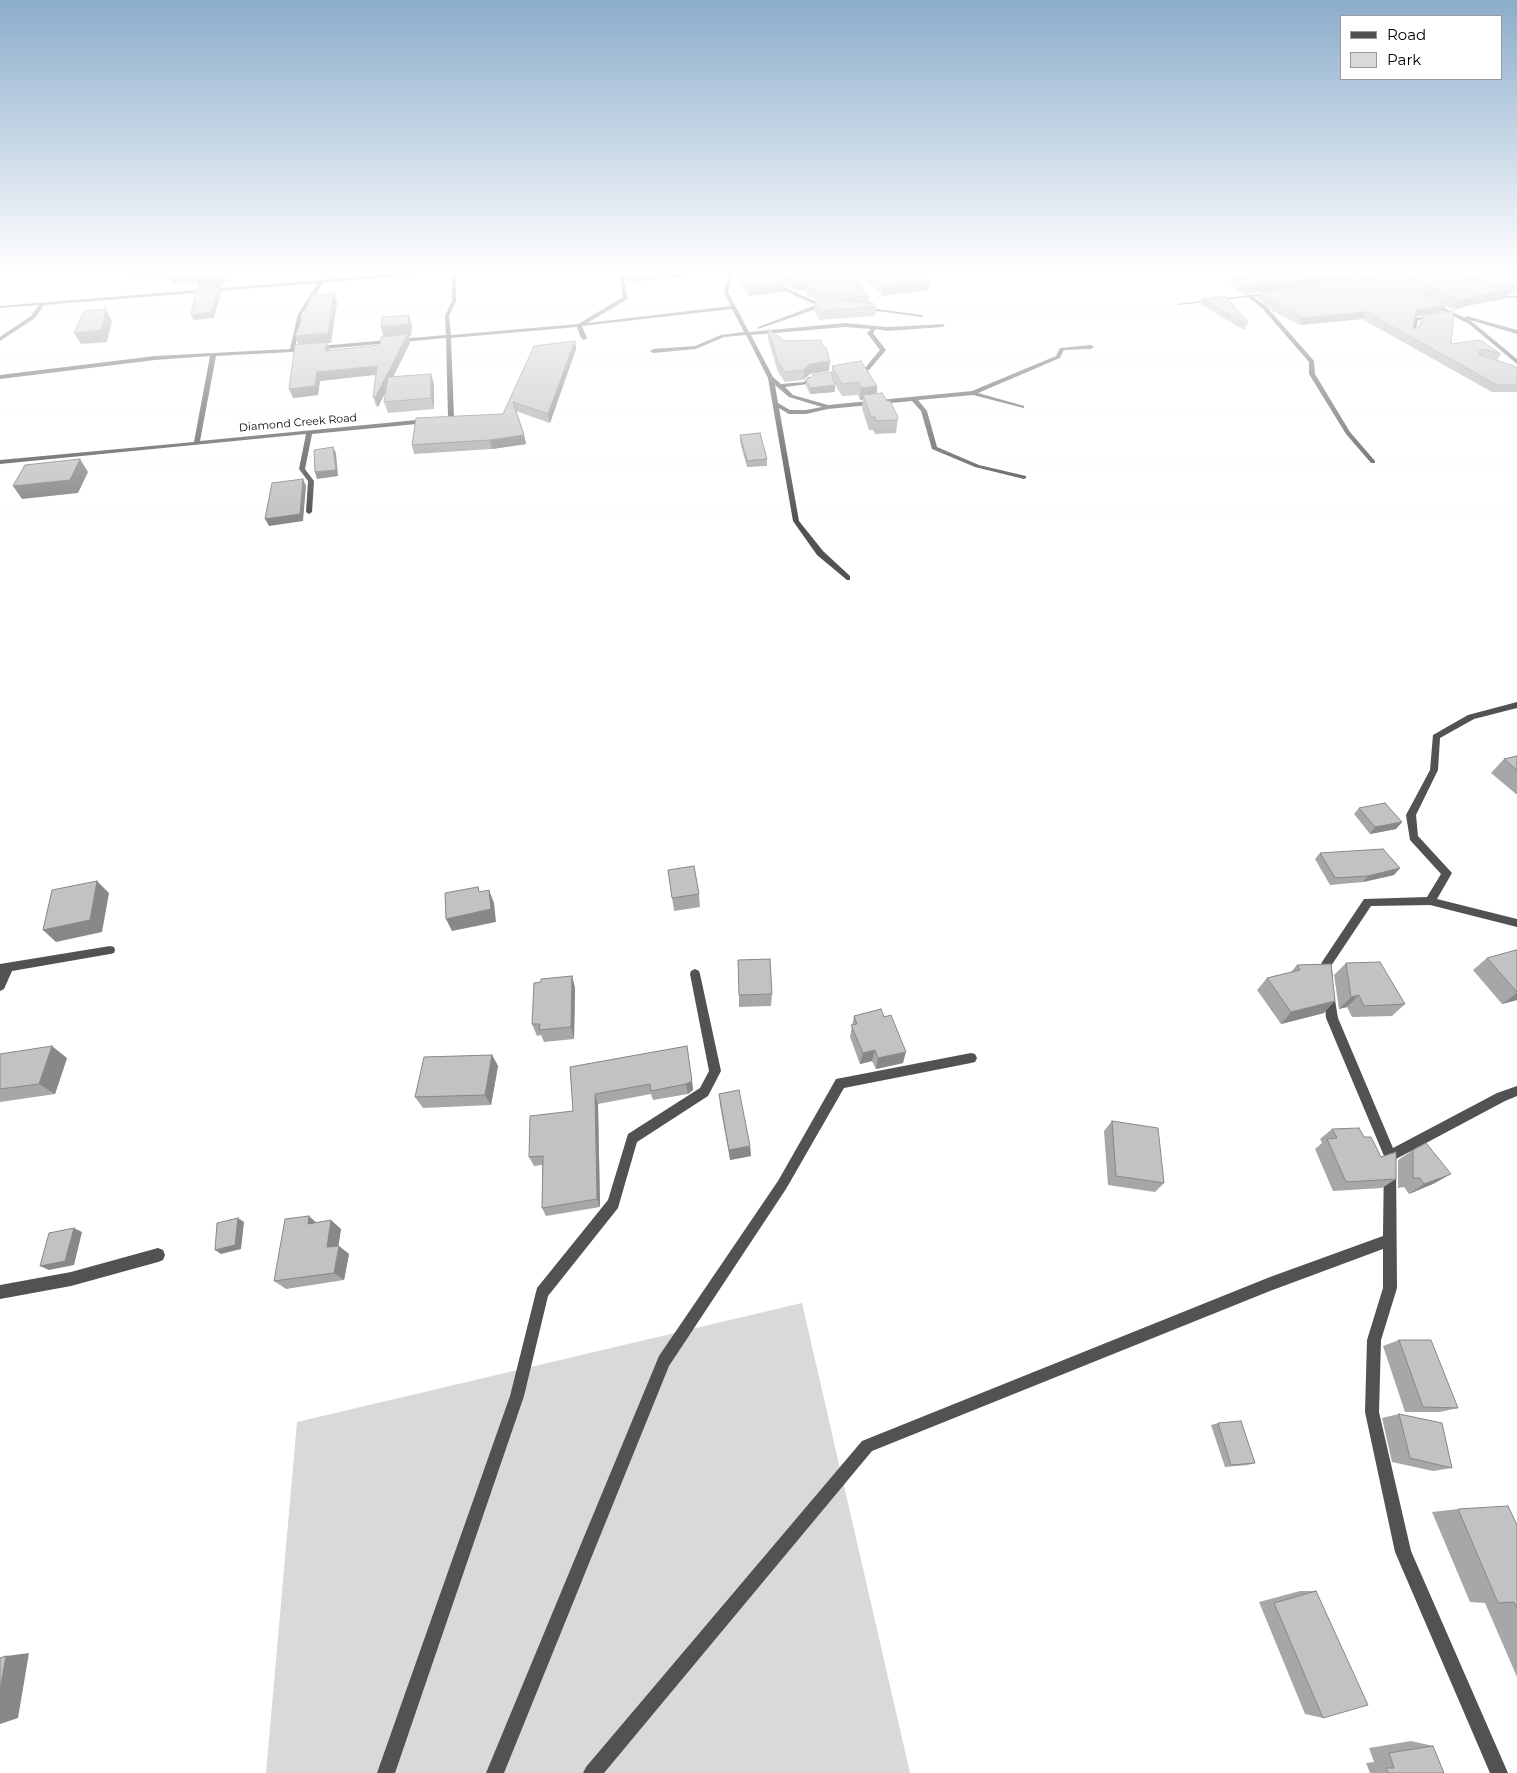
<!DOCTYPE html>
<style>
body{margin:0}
#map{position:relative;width:1517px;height:1773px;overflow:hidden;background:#fff;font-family:Montserrat,sans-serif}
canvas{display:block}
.legend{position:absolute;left:1340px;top:15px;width:162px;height:65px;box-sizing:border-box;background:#fff;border:1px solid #999;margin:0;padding:6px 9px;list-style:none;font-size:15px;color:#000}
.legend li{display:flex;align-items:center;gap:10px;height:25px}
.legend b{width:25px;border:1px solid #999}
</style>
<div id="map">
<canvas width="1517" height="1773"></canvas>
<ul class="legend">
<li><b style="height:6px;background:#525252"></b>Road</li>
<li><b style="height:14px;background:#d9d9d9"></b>Park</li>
</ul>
</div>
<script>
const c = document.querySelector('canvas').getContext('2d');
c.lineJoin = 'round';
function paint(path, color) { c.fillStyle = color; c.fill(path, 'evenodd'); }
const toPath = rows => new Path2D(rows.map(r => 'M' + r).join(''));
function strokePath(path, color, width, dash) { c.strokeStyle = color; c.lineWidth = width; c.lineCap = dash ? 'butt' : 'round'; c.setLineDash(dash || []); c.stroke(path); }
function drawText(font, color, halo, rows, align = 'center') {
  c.font = font + ' Montserrat,sans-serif'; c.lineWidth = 5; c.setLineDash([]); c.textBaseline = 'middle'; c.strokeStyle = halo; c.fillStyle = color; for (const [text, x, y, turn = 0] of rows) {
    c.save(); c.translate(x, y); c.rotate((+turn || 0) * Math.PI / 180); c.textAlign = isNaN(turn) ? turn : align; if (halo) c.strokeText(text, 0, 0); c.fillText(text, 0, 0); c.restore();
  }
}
paint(toPath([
 [802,1303,910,1773,266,1773,297,1422]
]), '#d9d9d9');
paint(toPath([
 [407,273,427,273,323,283,302,314,295,348,446,335,445,316,452,301,452,273,456,273,456,301,449,316,451,335,578,324,623,297,620,278,628,273,634,273,624,279,628,299,587,323,731,306,724,292,729,273,733,273,728,292,749,332,845,323,887,327,945,324,943,327,887,331,876,329,873,333,886,350,869,370,853,374,851,373,851,371,865,368,880,350,867,333,871,329,845,327,751,335,773,377,781,384,804,382,808,377,819,376,819,378,812,379,808,384,785,387,793,395,828,405,972,391,1056,356,1060,348,1091,345,1094,347,1091,349,1064,350,1060,358,978,393,1024,406,1024,408,973,395,918,400,927,411,937,447,979,465,1026,476,1026,478,1024,479,975,467,932,449,921,411,912,401,828,409,806,414,789,414,779,408,799,521,823,551,850,576,850,580,847,580,817,555,793,521,768,378,746,335,724,337,696,349,653,353,650,351,653,349,695,346,721,335,744,332,732,309,582,326,587,338,584,340,581,338,577,327,451,338,454,418,441,421,439,420,439,418,448,417,446,338,292,352,216,356,200,441,427,419,430,421,427,423,312,434,305,469,314,481,312,512,309,514,306,512,308,481,299,469,306,434,0,464,0,460,194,442,210,356,155,360,0,379,0,375,155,356,290,349,298,314,318,283,44,305,35,318,0,341,0,337,31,316,39,305,0,308,0,306,407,273],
 [775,385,789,397,822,407,806,410,790,410,778,403,775,385],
 [755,273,760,273,769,280,821,304,828,305,758,329,758,327,816,305,765,282,755,273],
 [1274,292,1272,294,1253,297,1266,306,1314,361,1315,374,1350,432,1375,461,1375,463,1371,463,1346,434,1309,374,1309,362,1262,308,1248,297,1179,305,1177,304,1274,292],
 [1493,295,1517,296,1517,298,1495,297,1493,295],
 [1432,302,1465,318,1467,316,1517,330,1517,334,1470,320,1517,359,1517,364,1469,324,1430,304,1432,302],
 [863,307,922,315,924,316,922,317,861,309,863,307],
 [1436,316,1434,319,1418,320,1415,333,1412,335,1409,333,1414,318,1436,316],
 [1517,702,1517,708,1474,719,1440,738,1438,770,1416,815,1418,836,1452,873,1437,899,1517,919,1517,927,1430,905,1371,906,1331,966,1333,977,1332,980,1328,982,1324,980,1321,965,1322,962,1364,899,1427,897,1441,874,1410,840,1406,815,1430,770,1433,735,1468,715,1517,702],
 [110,946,114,947,115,950,114,953,110,954,12,971,4,989,0,991,0,964,110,946],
 [695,969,699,971,700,974,721,1071,708,1096,637,1142,618,1208,548,1296,524,1396,395,1773,377,1773,510,1396,537,1288,608,1200,628,1134,700,1088,709,1071,690,974,691,971,695,969],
 [1329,989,1333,991,1334,994,1338,1018,1393,1148,1497,1093,1517,1086,1517,1096,1505,1101,1396,1159,1397,1288,1381,1340,1379,1412,1411,1551,1508,1773,1490,1773,1395,1552,1365,1412,1367,1340,1383,1288,1383,1249,1270,1291,872,1451,604,1773,583,1773,586,1767,862,1441,1270,1277,1383,1236,1384,1156,1326,1018,1324,994,1325,991,1329,989],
 [971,1053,975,1054,977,1058,975,1062,971,1063,844,1088,786,1189,669,1366,504,1773,486,1773,659,1356,778,1181,836,1079,971,1053],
 [158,1248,163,1250,165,1255,163,1260,158,1262,71,1286,0,1299,0,1285,71,1272,158,1248]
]), '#525252');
paint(toPath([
 [128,273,227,273,223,286,199,288,197,282,172,284,168,276,130,277],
 [735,273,762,273,764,275,783,283,764,273,853,273,869,297,869,303,876,307,875,316,819,320,814,310,815,301,817,300,806,295,804,290,797,291,784,284,783,292,749,296],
 [858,273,923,273,928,290,882,296],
 [1257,273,1485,273,1517,287,1513,294,1508,294,1505,299,1466,306,1455,310,1445,306,1442,312,1428,314,1451,344,1480,340,1501,354,1497,360,1517,368,1517,392,1492,392,1362,319,1300,325,1273,311,1258,298,1261,292,1244,294,1230,285,1232,278,1259,274],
 [1382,273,1389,277,1403,275,1400,282,1379,279],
 [1338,283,1264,291,1320,284],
 [1423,315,1420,322,1418,327,1413,329,1415,316],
 [1202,299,1248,322,1244,330,1200,304],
 [337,303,331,343,327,343,330,350,380,345,384,337,409,315,412,326,411,336,409,336,410,343,393,377,434,384,434,409,388,413,384,402,386,391,378,407,376,406,373,397,376,375,320,381,318,395,293,398,299,344],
 [768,329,785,341,823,347,829,371,810,374,803,380,785,382,778,372,768,339],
 [575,341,576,349,550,423,516,411,524,435,526,444,492,449,414,454,412,445,503,414],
 [832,366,877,386,877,394,898,417,896,433,875,434,873,430,869,430,862,408,863,400,860,400,858,395,842,396,834,383,835,392,810,394,806,386,806,380,832,372],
 [740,435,767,459,767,466,747,467,740,442],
 [1517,756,1517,794,1516,794,1491,773,1504,759],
 [1359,808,1402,822,1396,829,1370,834,1354,814],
 [1320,853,1400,868,1394,875,1363,882,1330,885,1315,859],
 [668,870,699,894,700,907,674,911],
 [1517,951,1517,1000,1502,1004,1473,970,1487,958],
 [1346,963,1405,1004,1392,1016,1352,1017,1347,1007,1339,1009,1334,975],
 [1331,964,1324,1013,1281,1024,1257,990,1267,978,1291,972,1297,965],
 [572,976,575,988,574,1039,544,1042,541,1035,537,1036,532,1024,541,982],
 [772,994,771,1006,739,1007,739,995],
 [854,1016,903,1063,876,1069,872,1061,860,1064,850,1037],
 [687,1046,693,1090,688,1094,653,1100,651,1094,598,1104,600,1207,546,1216,542,1208,542,1165,534,1166,529,1157,573,1111,570,1067],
 [0,1054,67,1058,55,1094,0,1102],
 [492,1055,498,1066,491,1105,423,1108,415,1097],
 [719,1094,750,1146,751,1156,730,1160,720,1105],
 [1112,1121,1164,1183,1155,1192,1108,1185,1104,1131],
 [1332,1129,1364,1137,1381,1157,1396,1179,1382,1188,1333,1191,1315,1149,1322,1143,1320,1139],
 [1413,1150,1435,1183,1409,1194,1404,1187,1398,1188,1398,1160],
 [316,1223,341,1229,338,1246,349,1254,344,1280,286,1289,274,1281],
 [1399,1340,1458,1408,1440,1412,1405,1412,1383,1346],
 [1399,1414,1452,1468,1433,1471,1392,1462,1382,1418],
 [1218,1423,1255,1463,1248,1465,1225,1467,1211,1425],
 [1458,1509,1517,1525,1517,1677,1485,1603,1470,1602,1432,1512],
 [1300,1591,1316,1591,1323,1718,1305,1714,1259,1602],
 [1411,1741,1433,1746,1444,1773,1370,1773,1366,1763,1374,1762,1369,1748]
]), '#a7a7a7');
paint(toPath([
 [227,273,223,286,199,288,197,282,172,284,168,276,197,274],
 [664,273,685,273,685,277,627,282,626,277],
 [1377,273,1382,273,1379,279,1369,281,1372,274],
 [1391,273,1404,273,1403,275,1389,277],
 [1429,273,1447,273,1444,278,1425,280],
 [1323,277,1320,284,1244,294,1247,286],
 [930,281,928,290,882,296,883,287],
 [798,282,804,282,804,290,797,291],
 [784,284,783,292,749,296,749,287],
 [219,287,221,293,214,318,194,320,191,315],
 [1510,290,1505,299,1466,306,1455,310,1460,301,1471,297],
 [334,293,337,303,331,343,327,343,330,350,328,360,299,346,295,336],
 [1446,305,1442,312,1413,317,1416,310],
 [106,309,112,321,107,342,81,344,74,333],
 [1366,312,1362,319,1300,325,1303,318],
 [409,315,412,326,411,336,409,336,410,343,378,407,375,398,384,338,381,327],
 [575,341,576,349,550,423,548,414],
 [830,361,829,371,810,374,803,380,804,370,810,364],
 [377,366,380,374,320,381,318,395,293,398,289,389,317,372],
 [431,374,434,384,434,409,431,398],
 [835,385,835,392,810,394,811,388],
 [877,386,876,398,863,395,863,400,860,400,861,388],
 [524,435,526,444,492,449,490,440],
 [333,447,336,453,338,476,317,479,315,472],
 [80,459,88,472,78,493,22,499,13,486],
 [303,479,306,486,303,521,269,526,265,519],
 [1402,822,1396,829,1370,834,1375,827],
 [1400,868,1394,875,1363,882,1368,876],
 [97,881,109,893,102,932,56,942,43,930],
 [489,890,494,903,496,922,452,931,446,919],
 [572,976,575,988,574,1039,571,1027],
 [1517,993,1517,1000,1502,1004],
 [1359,995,1347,1007,1339,1009,1351,997],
 [1335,1001,1324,1013,1281,1024,1291,1012],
 [52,1046,67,1058,55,1094,39,1084],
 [875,1050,872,1061,860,1064,863,1053],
 [906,1052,903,1063,876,1069,878,1058],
 [492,1055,498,1066,491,1105,485,1095],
 [692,1081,693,1090,688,1094,686,1084],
 [595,1094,598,1104,600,1207,597,1199],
 [750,1146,751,1156,730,1160,729,1150],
 [1451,1174,1435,1183,1409,1194,1424,1184],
 [309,1216,319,1225,308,1224],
 [238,1218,244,1222,241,1249,221,1254,215,1250],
 [331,1220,341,1229,337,1255,327,1247],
 [74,1228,82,1232,74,1265,49,1270,40,1266],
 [339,1246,349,1254,344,1280,334,1273],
 [29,1653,18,1718,0,1724,0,1689,6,1656]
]), '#888');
const building = toPath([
 [169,273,222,273,220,278,196,280,197,274,168,276,169,273],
 [628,273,664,273,626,277,626,274,628,273],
 [740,273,762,273,764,275,784,284,749,287,740,273],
 [780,273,853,273,869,297,822,293,807,286,804,282,798,282,780,273],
 [868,273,923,273,930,281,883,287,868,273],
 [1267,273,1377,273,1372,274,1323,277,1247,286,1232,278,1267,273],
 [1405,273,1420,273,1429,277,1449,275,1498,289,1510,290,1471,297,1460,301,1405,273],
 [1457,273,1485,273,1517,287,1499,286,1480,278,1457,273],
 [1391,277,1446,305,1416,310,1413,329,1421,326,1423,315,1454,311,1451,344,1480,340,1501,354,1484,349,1479,351,1480,355,1514,366,1517,368,1517,385,1497,385,1366,312,1303,318,1276,304,1261,292,1391,277],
 [219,287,211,312,191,315,196,289,219,287],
 [334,293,328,333,295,336,312,295,334,293],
 [1225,296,1248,322,1246,324,1202,299,1225,296],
 [822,299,873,303,876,307,819,311,815,301,822,299],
 [106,309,101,330,74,333,84,311,106,309],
 [409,315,408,324,381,327,382,317,409,315],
 [768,329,785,341,821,340,823,347,826,347,830,361,810,364,804,370,785,372,778,362,768,329],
 [408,334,375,398,373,397,377,366,317,372,315,386,289,389,295,345,327,342,325,351,380,345,381,337,408,334],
 [575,341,548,414,513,402,524,435,490,440,412,445,416,418,503,414,534,346,575,341],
 [861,361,877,386,861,388,859,382,842,384,832,366,861,361],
 [831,372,835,385,811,388,806,380,813,375,831,372],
 [431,374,431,398,384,402,388,377,431,374],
 [882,393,887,401,890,401,898,417,897,420,876,421,875,417,871,417,863,395,882,393],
 [760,433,767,459,747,461,740,435,760,433],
 [333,447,336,470,315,472,314,450,333,447],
 [80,459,70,480,13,486,25,465,80,459],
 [303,479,300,514,265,519,272,483,303,479],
 [1517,756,1517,770,1504,759,1517,756],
 [1385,803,1402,822,1375,827,1359,808,1385,803],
 [1383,849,1400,868,1368,876,1335,878,1320,853,1383,849],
 [694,866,699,894,672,898,668,870,694,866],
 [97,881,90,920,43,930,52,890,97,881],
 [478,887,479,892,489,890,491,909,446,919,445,893,478,887],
 [1516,950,1517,951,1517,992,1487,958,1516,950],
 [770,959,772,994,739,995,738,960,770,959],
 [1380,962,1405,1004,1364,1006,1359,995,1351,997,1346,963,1380,962],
 [1331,964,1335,1001,1291,1012,1267,978,1300,970,1297,965,1331,964],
 [572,976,571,1027,539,1030,540,1024,532,1024,534,983,541,982,541,979,572,976],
 [881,1009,884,1017,891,1015,906,1052,878,1058,875,1050,863,1053,851,1025,857,1024,854,1016,881,1009],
 [52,1046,39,1084,0,1089,0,1054,52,1046],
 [687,1046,692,1081,686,1084,651,1091,650,1084,595,1094,597,1199,542,1208,543,1156,529,1157,530,1116,573,1111,570,1067,687,1046],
 [492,1055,485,1095,415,1097,424,1057,492,1055],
 [739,1090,750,1146,729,1150,719,1094,739,1090],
 [1112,1121,1158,1128,1164,1183,1116,1176,1112,1121],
 [1359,1128,1364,1137,1371,1137,1381,1157,1396,1152,1396,1179,1346,1182,1327,1139,1337,1138,1332,1129,1359,1128],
 [1426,1143,1451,1174,1424,1184,1420,1178,1413,1178,1413,1150,1426,1143],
 [309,1216,308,1224,331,1220,327,1247,339,1246,334,1273,274,1281,285,1219,309,1216],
 [238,1218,235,1245,215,1250,217,1223,238,1218],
 [74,1228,65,1261,40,1266,49,1233,74,1228],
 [1399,1340,1431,1340,1458,1408,1423,1407,1399,1340],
 [1399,1414,1442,1423,1452,1468,1410,1458,1399,1414],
 [1241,1421,1255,1463,1231,1465,1218,1423,1241,1421],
 [1508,1506,1517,1525,1517,1608,1514,1602,1498,1603,1458,1509,1508,1506],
 [1316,1591,1368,1705,1323,1718,1274,1603,1316,1591],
 [6,1656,0,1689,0,1658,6,1656],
 [1433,1746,1444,1773,1388,1773,1386,1768,1394,1768,1389,1753,1433,1746]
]);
paint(building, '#c2c2c2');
strokePath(building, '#888', 1);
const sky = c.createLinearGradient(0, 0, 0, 521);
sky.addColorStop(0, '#8baccb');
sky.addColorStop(0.52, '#fff');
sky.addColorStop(1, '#ffffff00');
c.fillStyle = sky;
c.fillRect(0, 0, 1517, 521);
drawText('11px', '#000', '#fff', [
 ["Diamond Creek Road",298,423,-5]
]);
</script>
